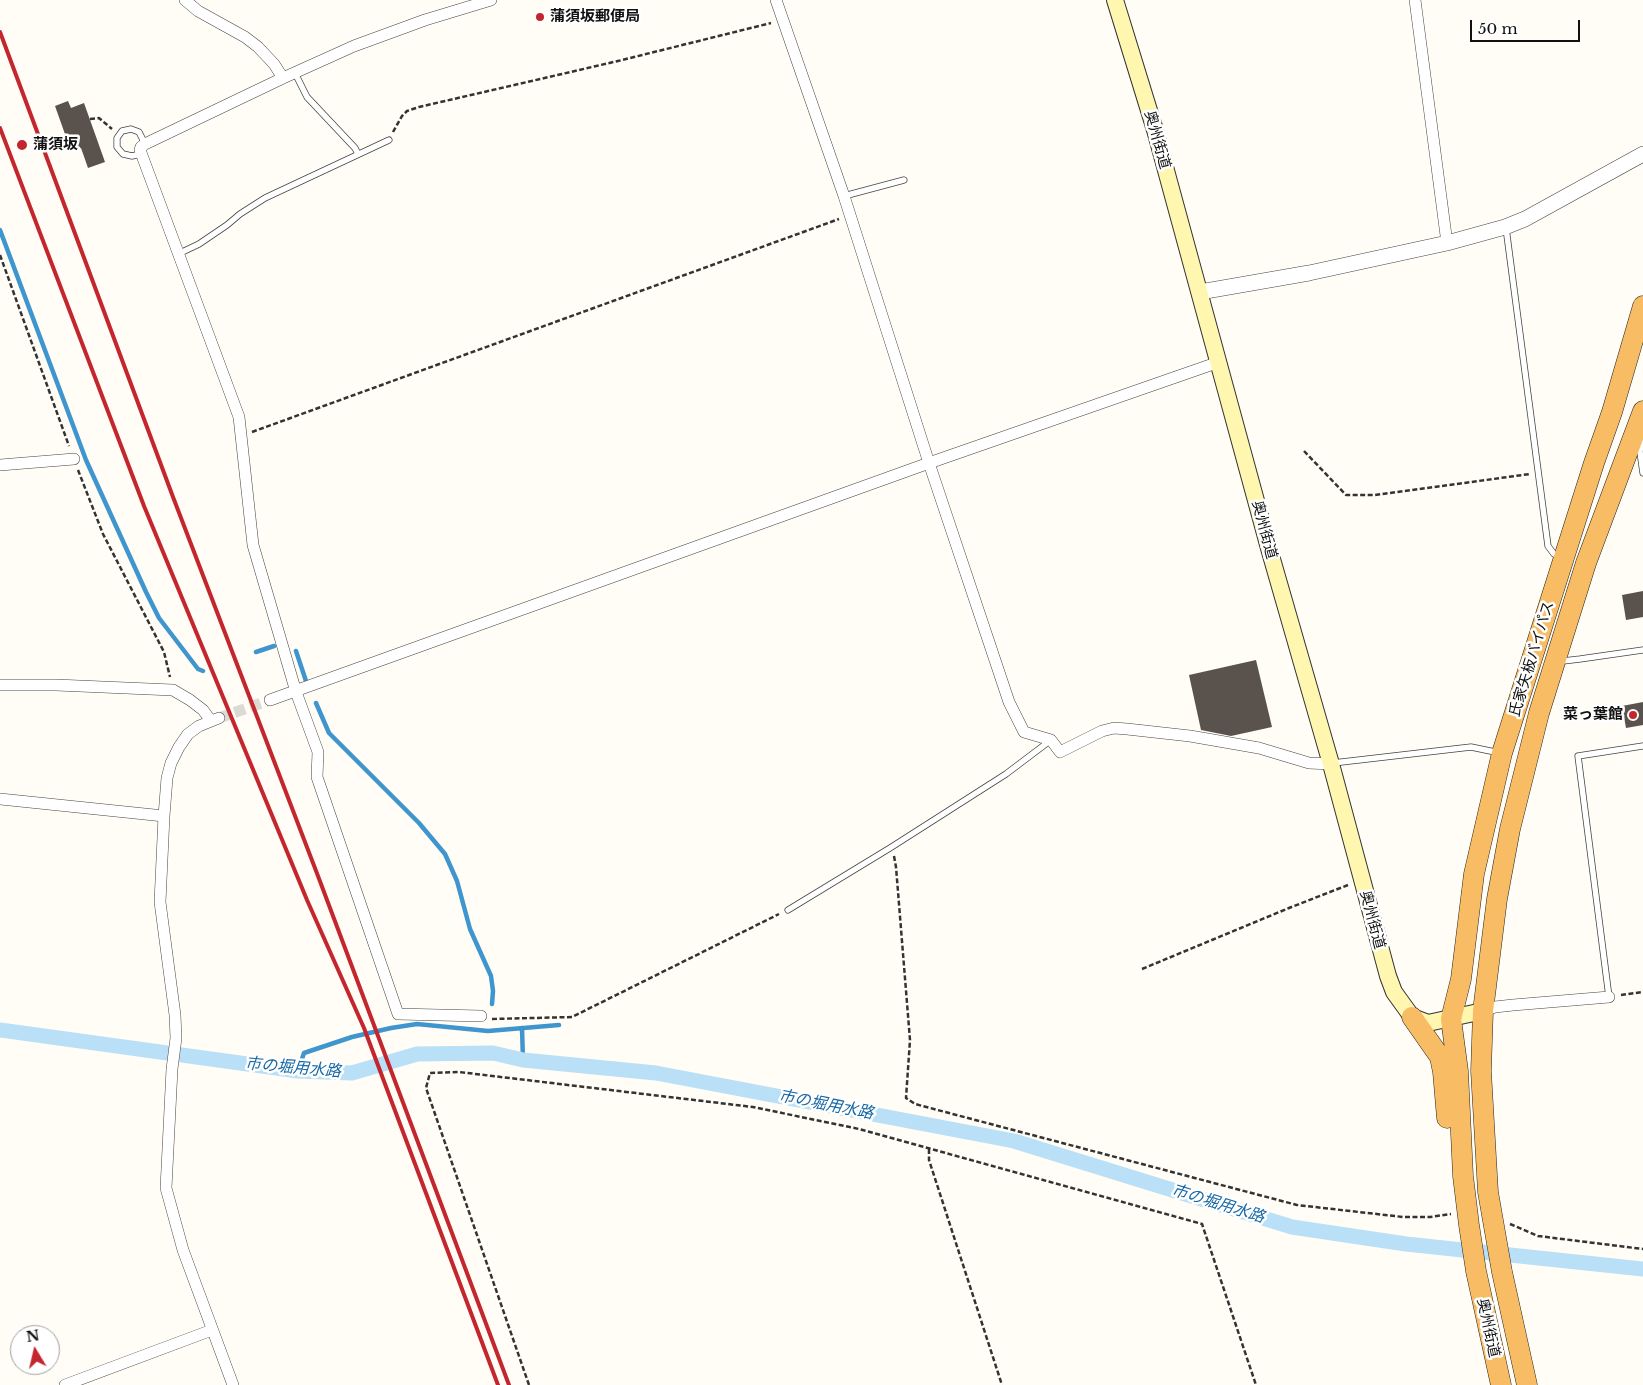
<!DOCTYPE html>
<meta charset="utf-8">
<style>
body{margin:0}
#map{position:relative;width:1643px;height:1385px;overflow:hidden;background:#fffdf5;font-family:"Libre Baskerville",serif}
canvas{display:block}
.north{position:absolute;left:10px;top:1325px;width:50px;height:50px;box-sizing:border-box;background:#fff;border:1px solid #a0a0a0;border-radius:50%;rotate:351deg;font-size:14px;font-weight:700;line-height:20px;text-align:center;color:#111}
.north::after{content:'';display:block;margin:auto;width:18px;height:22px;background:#c4262e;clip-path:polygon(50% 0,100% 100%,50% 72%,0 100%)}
.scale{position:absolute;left:1470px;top:20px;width:110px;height:22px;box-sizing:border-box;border:2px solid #111;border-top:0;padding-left:6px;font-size:15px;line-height:18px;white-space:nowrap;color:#111;-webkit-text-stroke:4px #fff;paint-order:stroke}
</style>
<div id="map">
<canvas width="1643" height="1385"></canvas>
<div class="north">N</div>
<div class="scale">50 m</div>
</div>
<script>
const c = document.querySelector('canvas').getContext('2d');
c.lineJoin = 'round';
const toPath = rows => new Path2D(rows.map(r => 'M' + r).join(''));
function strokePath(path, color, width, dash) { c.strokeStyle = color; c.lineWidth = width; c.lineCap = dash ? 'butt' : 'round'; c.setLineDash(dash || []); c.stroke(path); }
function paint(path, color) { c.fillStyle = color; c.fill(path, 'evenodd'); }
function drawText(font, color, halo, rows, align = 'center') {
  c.font = font + ' "Libre Baskerville","Noto Sans JP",serif'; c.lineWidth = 5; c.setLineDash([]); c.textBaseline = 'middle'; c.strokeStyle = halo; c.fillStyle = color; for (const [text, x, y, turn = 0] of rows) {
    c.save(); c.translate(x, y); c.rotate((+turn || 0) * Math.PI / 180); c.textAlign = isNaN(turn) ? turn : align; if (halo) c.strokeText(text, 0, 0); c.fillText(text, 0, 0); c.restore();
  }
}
strokePath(toPath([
 [0,230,86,460,146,592,159,618,198,669,203,671],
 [296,651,306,681],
 [256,652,274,646],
 [316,703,329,733,419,823,445,854,457,881,470,929,491,976,493,991,492,1004],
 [522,1028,523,1060],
 [298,1071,304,1053,352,1037,391,1028,417,1024,488,1031,559,1025]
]), '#3f96cf', 4.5);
strokePath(toPath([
 [0,1030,298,1071,352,1073,417,1054,493,1053,523,1060,656,1073,1014,1141,1292,1227,1406,1244,1643,1269]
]), '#b9e0f7', 15);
paint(toPath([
 [68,101,71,108,84,103,105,162,88,168,81,148,71,151,55,106],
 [1643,591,1643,617,1626,620,1622,595],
 [1256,660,1272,727,1231,736,1201,730,1189,675],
 [1643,702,1643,725,1626,728,1622,706]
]), '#5a524d');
strokePath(toPath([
 [219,718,270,700]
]), '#dbdad3', 11, [11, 5.5]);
const service = toPath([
 [295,73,307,97,355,148,358,154],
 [141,154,132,156,123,154,117,147,117,138,122,131,131,129,139,132,145,144],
 [844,196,904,180],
 [1506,228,1548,546,1554,554,1561,557],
 [178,254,199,244,227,225,240,214,265,198,389,140],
 [1641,441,1640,452,1643,473],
 [1559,658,1563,661,1580,659,1643,650],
 [1333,763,1471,747,1500,753],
 [788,910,890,848,1006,774,1051,740],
 [1609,997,1578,756,1643,746]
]);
const minor = toPath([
 [185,0,198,11,245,37,258,47,274,64,283,78],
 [776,0,844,196,929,463,1009,702,1024,732,1051,740,1060,752,1102,731,1114,728,1127,729,1190,736,1259,748,1309,763,1331,764],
 [1415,0,1447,243],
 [0,465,74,459],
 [0,685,56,685,173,690,190,700,203,710,211,721],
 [270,700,929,463,1219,362],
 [0,799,164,816,167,778,171,763,179,747,188,734,199,726,219,718],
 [164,816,160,902,175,1015,176,1038,172,1069,166,1188,183,1250,233,1385],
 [1483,1011,1495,1007,1513,1005,1609,997],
 [481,1016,398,1014,317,777,318,752,296,692,253,545,239,417,140,150,141,147,145,144,283,78,354,46,425,20,491,0],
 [65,1385,212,1330]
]);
const tertiary = toPath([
 [1200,292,1309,273,1447,243,1505,227,1525,219,1643,154]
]);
const secondary = toPath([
 [1115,0,1155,130,1270,552,1331,764,1388,976,1394,992,1412,1017,1428,1023,1483,1011]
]);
const trunk = toPath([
 [1412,1017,1440,1057,1443,1072,1447,1118],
 [1501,1385,1476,1271,1469,1225,1463,1176,1458,1071,1451,1019,1461,979,1474,874,1502,753,1594,463,1612,412,1643,306],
 [1527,1385,1502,1272,1488,1192,1481,1071,1483,1011,1497,899,1510,829,1539,713,1586,563,1643,411]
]);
strokePath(service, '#444', 7);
strokePath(minor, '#444', 12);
strokePath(tertiary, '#444', 16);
strokePath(secondary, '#333', 18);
strokePath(trunk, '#222', 21);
strokePath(toPath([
 [90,119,99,118,112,129],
 [393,132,402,116,407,111,419,107,618,61,771,23],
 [0,255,69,446],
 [252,432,839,219],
 [1304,451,1346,495,1375,495,1530,474],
 [78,470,103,534,164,652,170,677],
 [894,856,896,867,910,1040,906,1098,915,1104,1297,1205,1403,1217,1430,1217,1451,1214],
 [1142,969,1289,908,1348,885],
 [1621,995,1643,992],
 [492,1019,572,1017,779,914],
 [929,1149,929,1160,1002,1385],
 [1510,1224,1538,1236,1643,1249],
 [529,1385,426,1088,430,1073,459,1072,753,1107,859,1129,1202,1224,1256,1385]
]), '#333', 2.5, [5, 2.5]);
strokePath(service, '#fff', 5.5);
strokePath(minor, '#fff', 11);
strokePath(tertiary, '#fff', 15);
strokePath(secondary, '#fff6b0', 16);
strokePath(trunk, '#f7bc64', 20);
strokePath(toPath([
 [0,32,173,497,318,876,509,1385],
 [0,128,144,506,307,900,364,1028,498,1385]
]), '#c4262e', 4);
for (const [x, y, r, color] of [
 [540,17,5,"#c4262e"],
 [22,145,6,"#c4262e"],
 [1633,715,5,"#c4262e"]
]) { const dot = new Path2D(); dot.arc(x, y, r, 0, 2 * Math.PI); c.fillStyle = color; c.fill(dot); strokePath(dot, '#fff', 2); }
drawText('bold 15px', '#111', '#fff', [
 ["蒲須坂郵便局",550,17],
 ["蒲須坂",33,145],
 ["菜っ葉館",1623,715,"right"]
], 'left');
drawText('15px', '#111', '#fff', [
 ["奥州街道",1157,140,74],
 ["奥州街道",1264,530,75],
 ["氏家矢板バイパス",1532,659,-73],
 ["奥州街道",1372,920,75],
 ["奥州街道",1488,1328,78]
]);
drawText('italic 16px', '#1768a6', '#fff', [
 ["市の堀用水路",293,1068,5],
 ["市の堀用水路",826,1105,11],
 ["市の堀用水路",1218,1204,17]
]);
</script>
